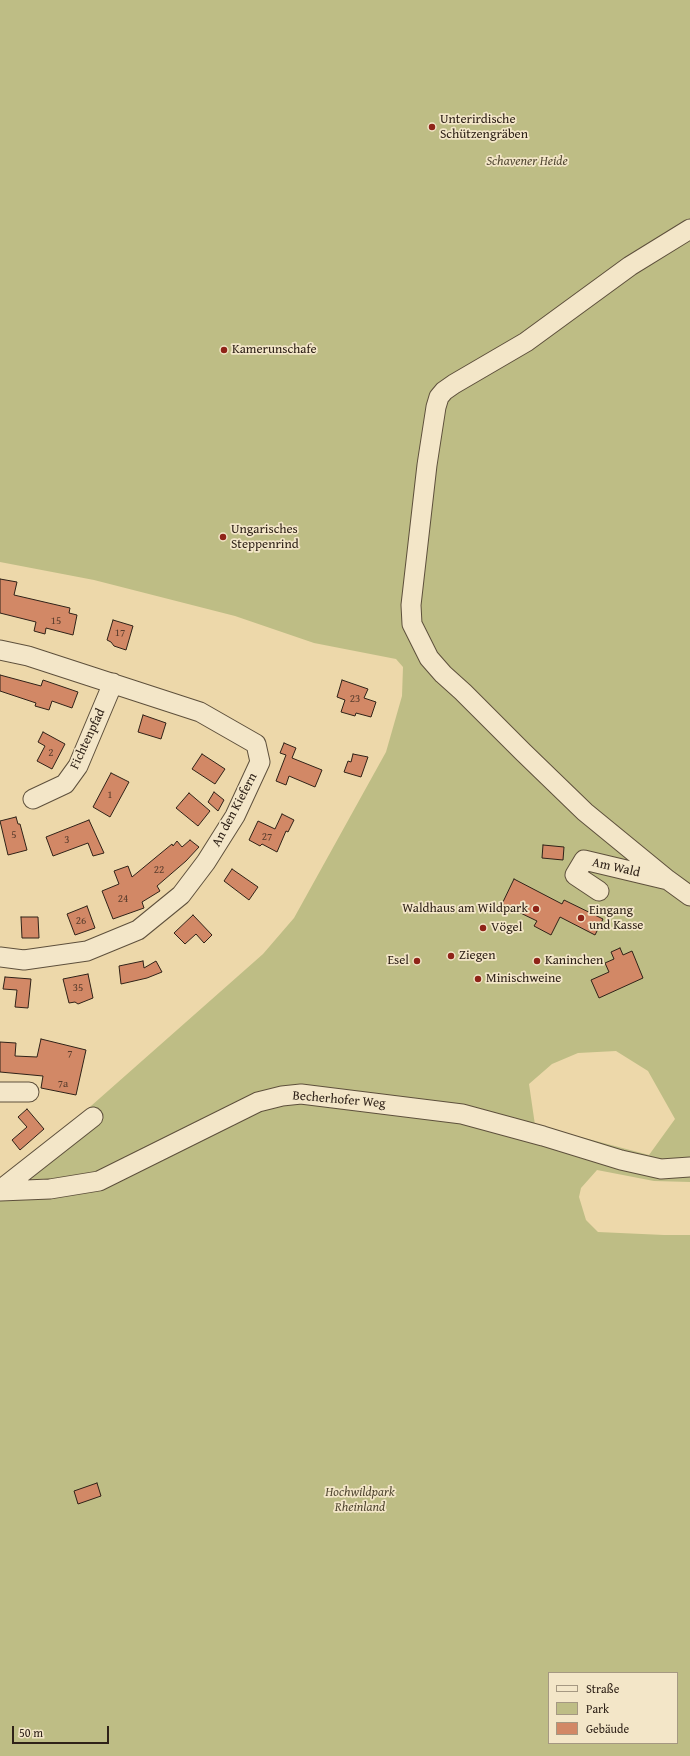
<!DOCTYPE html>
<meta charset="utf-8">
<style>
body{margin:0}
#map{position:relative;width:690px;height:1756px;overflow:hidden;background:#edd8aa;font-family:"Gentium Book Plus",serif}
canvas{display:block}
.legend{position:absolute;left:548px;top:1672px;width:130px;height:72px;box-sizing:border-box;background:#f3e6c8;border:1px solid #a59882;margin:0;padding:5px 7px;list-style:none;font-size:12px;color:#2f2218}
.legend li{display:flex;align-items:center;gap:8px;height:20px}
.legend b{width:20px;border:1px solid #a59882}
.scale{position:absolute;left:12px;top:1726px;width:97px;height:18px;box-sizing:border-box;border:2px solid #2f2218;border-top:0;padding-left:5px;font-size:12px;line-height:14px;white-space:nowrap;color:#2f2218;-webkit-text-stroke:3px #f3e6c8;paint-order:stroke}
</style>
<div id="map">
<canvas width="690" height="1756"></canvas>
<ul class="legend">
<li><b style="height:5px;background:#f3e6c8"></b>Straße</li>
<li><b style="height:11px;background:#bebd85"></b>Park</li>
<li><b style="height:11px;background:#d28866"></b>Gebäude</li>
</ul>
<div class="scale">50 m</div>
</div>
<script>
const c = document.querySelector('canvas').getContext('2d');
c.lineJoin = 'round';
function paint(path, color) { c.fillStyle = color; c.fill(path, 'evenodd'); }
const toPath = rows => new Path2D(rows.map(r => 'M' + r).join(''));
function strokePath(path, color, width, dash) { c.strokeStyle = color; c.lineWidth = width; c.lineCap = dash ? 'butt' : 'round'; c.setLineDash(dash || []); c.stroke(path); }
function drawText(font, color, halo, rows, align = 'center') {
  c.font = font + ' "Gentium Book Plus",serif'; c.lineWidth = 3.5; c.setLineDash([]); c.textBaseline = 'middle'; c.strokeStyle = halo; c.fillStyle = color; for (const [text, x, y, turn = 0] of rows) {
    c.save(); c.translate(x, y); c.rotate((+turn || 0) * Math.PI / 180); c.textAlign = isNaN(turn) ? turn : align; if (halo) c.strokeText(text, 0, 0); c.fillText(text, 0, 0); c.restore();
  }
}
paint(toPath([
 [0,0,690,0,690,1182,654,1181,597,1170,581,1188,579,1197,586,1220,598,1232,664,1235,690,1235,690,1756,0,1756,0,1180,74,1121,263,954,294,918,386,752,402,696,403,667,396,659,314,643,235,616,94,580,0,562],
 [616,1051,648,1071,675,1119,649,1155,535,1125,529,1084,552,1064,578,1053],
 [549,1673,677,1673,677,1743,549,1743]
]), '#bebd85');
const building = toPath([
 [0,579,17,582,14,595,70,608,69,613,77,615,73,635,46,628,45,634,34,631,36,622,0,613,0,579],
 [113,620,133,626,126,650,114,646,111,642,107,640,113,620],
 [0,675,41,686,43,680,78,692,72,708,52,701,49,710,35,706,36,703,0,691,0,675],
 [342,680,368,689,364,698,376,702,371,717,356,713,355,716,341,712,345,700,337,697,342,680],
 [143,715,166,723,161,739,138,732,143,715],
 [43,732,65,744,52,769,37,761,45,746,38,742,43,732],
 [284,743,296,748,292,758,322,770,315,787,289,776,286,785,276,781,286,755,280,753,284,743],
 [202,754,225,769,215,784,192,769,202,754],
 [353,754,368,757,361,777,344,772,348,761,351,762,353,754],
 [111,773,129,782,110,817,93,807,111,773],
 [214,792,224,800,218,811,208,802,214,792],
 [189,793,210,811,198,826,176,808,189,793],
 [282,814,294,820,288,832,286,831,277,852,262,844,260,846,249,840,258,821,275,829,282,814],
 [16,817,18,824,20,824,27,850,8,855,0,821,16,817],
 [89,820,104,853,93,856,88,843,53,856,46,837,89,820],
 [190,840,199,847,186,861,157,886,160,891,142,902,144,908,113,919,102,891,119,884,114,871,128,866,132,877,172,844,173,846,177,841,182,847,190,840],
 [543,845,564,847,563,860,542,858,543,845],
 [232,869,258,887,249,900,224,881,232,869],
 [514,879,562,904,564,900,603,919,595,935,560,917,551,935,534,926,537,921,502,904,514,879],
 [87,906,95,928,75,935,67,914,87,906],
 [193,915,212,935,204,943,196,934,185,944,174,933,193,915],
 [21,917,38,917,39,938,22,938,21,917],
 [620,948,623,955,632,951,643,978,599,998,591,980,609,972,605,963,614,959,611,952,620,948],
 [143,961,144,968,156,961,162,972,147,978,121,984,119,966,143,961],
 [88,974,93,998,78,1004,75,1002,69,1003,63,979,88,974],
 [5,977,31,979,28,1008,15,1007,17,990,3,989,5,977],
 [41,1039,86,1050,76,1095,41,1088,43,1076,0,1072,0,1042,16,1043,15,1056,37,1057,41,1039],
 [27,1109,44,1129,20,1150,12,1140,27,1127,18,1117,27,1109],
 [97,1483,101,1496,78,1504,74,1491,97,1483]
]);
paint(building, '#d28866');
strokePath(building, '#2f2218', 1);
const minor = toPath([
 [0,650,28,656,200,712,256,744,260,762,235,816,206,862,181,895,138,930,87,951,24,960,0,957],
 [33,799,65,784,78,766,113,683],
 [668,880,585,812,523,752,463,692,443,674,429,658,412,624,411,605,427,465,436,407,439,397,444,391,454,384,526,342,630,266,690,229],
 [599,891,575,875,584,860,668,880,690,896],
 [0,1092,29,1092],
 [0,1190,93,1117],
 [0,1191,50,1189,99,1181,258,1102,282,1096,301,1094,462,1114,543,1136,621,1160,661,1169,690,1167]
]);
strokePath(minor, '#5e503c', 21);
strokePath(minor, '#f3e6c8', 19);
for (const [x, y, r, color] of [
 [432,127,4,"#8f2418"],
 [224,350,4,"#8f2418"],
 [223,537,4,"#8f2418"],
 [536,909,4,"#8f2418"],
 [581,918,4,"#8f2418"],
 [483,928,4,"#8f2418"],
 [451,956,4,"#8f2418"],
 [417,961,4,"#8f2418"],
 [537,961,4,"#8f2418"],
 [478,979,4,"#8f2418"]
]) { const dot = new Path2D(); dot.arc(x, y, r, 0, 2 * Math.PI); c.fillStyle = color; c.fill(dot); strokePath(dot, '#f3e6c8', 1.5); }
drawText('11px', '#583c2c', null, [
 ["15",56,621],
 ["17",120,633],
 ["23",355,699],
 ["2",51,753],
 ["1",110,795],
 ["5",14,835],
 ["27",267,837],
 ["3",67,840],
 ["22",159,870],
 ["24",123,899],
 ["26",81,921],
 ["35",78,988],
 ["7",70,1054],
 ["7a",63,1084]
]);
drawText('13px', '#2f2218', '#f3e6c8', [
 ["Unterirdische",440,120],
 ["Schützengräben",440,135],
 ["Kamerunschafe",232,350],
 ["Ungarisches",231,530],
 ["Steppenrind",231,545],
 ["Waldhaus am Wildpark",528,909,"right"],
 ["Eingang",589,911],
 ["und Kasse",589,926],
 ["Vögel",491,928],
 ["Ziegen",459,956],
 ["Esel",409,961,"right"],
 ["Kaninchen",545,961],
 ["Minischweine",486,979]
], 'left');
drawText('italic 13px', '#534933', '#f3e6c8', [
 ["Schavener Heide",527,162],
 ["Hochwildpark",360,1493],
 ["Rheinland",360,1508]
]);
drawText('13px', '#2f2218', '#f3e6c8', [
 ["Fichtenpfad",88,739,-65],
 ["An den Kiefern",235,810,-62],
 ["Am Wald",616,868,13],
 ["Becherhofer Weg",339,1100,5]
]);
</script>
